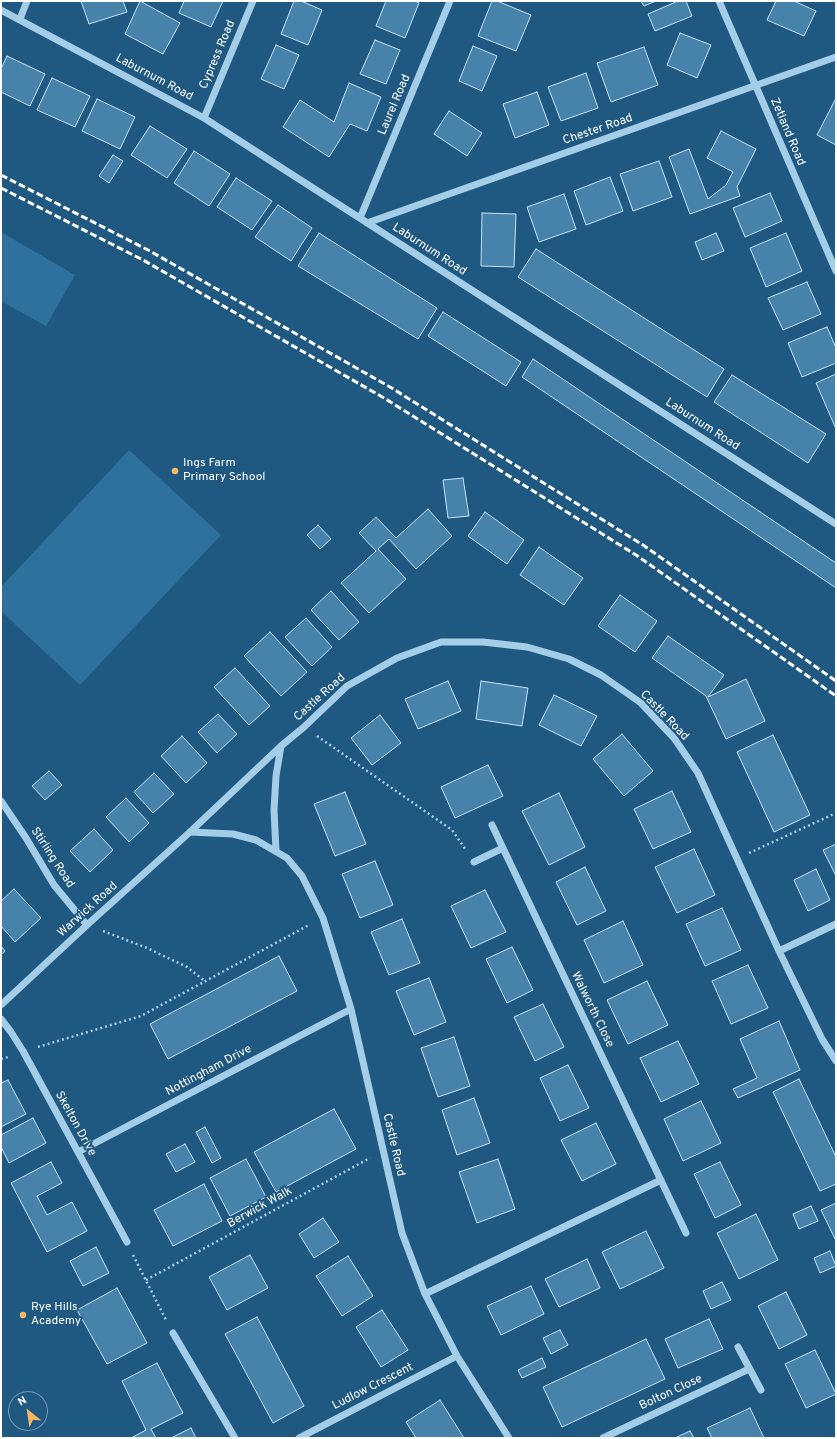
<!DOCTYPE html>
<style>
body{margin:0}
#map{position:relative;width:837px;height:1439px;overflow:hidden;background:#1f5880;font-family:Overpass,sans-serif}
canvas{display:block}
.frame{position:absolute;inset:0;border:2px solid #fff;pointer-events:none}
.north{position:absolute;left:8px;top:1391px;width:40px;height:40px;box-sizing:border-box;background:#1f5880;border:1px solid #799bb3;border-radius:50%;rotate:330deg;font-size:11px;font-weight:700;line-height:16px;text-align:center;color:#fff}
.north::after{content:'';display:block;margin:auto;width:14px;height:18px;background:#f7b663;clip-path:polygon(50% 0,100% 100%,50% 72%,0 100%)}
</style>
<div id="map">
<canvas width="837" height="1439"></canvas>
<div class="frame"></div>
<div class="north">N</div>
</div>
<script>
const c = document.querySelector('canvas').getContext('2d');
c.lineJoin = 'round';
function paint(path, color) { c.fillStyle = color; c.fill(path, 'evenodd'); }
const toPath = rows => new Path2D(rows.map(r => 'M' + r).join(''));
function strokePath(path, color, width, dash) { c.strokeStyle = color; c.lineWidth = width; c.lineCap = dash ? 'butt' : 'round'; c.setLineDash(dash || []); c.stroke(path); }
function drawText(font, color, halo, rows, align = 'center') {
  c.font = font + ' Overpass,sans-serif'; c.lineWidth = 4; c.setLineDash([]); c.textBaseline = 'middle'; c.strokeStyle = halo; c.fillStyle = color; for (const [text, x, y, turn = 0] of rows) {
    c.save(); c.translate(x, y); c.rotate((+turn || 0) * Math.PI / 180); c.textAlign = isNaN(turn) ? turn : align; if (halo) c.strokeText(text, 0, 0); c.fillText(text, 0, 0); c.restore();
  }
}
paint(toPath([
 [1,232,75,275,46,326,1,301],
 [129,450,221,535,80,685,1,611,1,587]
]), '#2e719d');
const building = toPath([
 [81,1,123,1,127,12,89,24,81,1],
 [140,1,180,23,163,54,125,34,140,1],
 [184,1,223,1,211,27,179,13,184,1],
 [294,1,301,1,322,10,308,45,281,34,294,1],
 [386,1,415,1,419,3,405,38,376,26,386,1],
 [492,1,497,1,531,15,516,51,478,36,492,1],
 [641,1,656,1,644,6,641,1],
 [678,1,686,1,692,16,655,31,648,14,678,1],
 [776,1,794,1,816,11,804,36,767,20,776,1],
 [680,33,711,45,697,78,667,65,680,33],
 [375,40,400,50,386,84,360,74,375,40],
 [276,45,299,55,284,89,261,79,276,45],
 [473,46,497,56,482,91,459,81,473,46],
 [644,47,658,85,611,102,597,63,644,47],
 [7,56,45,74,30,106,1,92,1,69,7,56],
 [586,73,598,108,561,121,548,87,586,73],
 [52,78,90,96,75,127,37,110,52,78],
 [349,83,381,97,367,131,350,124,329,157,283,127,300,100,334,122,349,83],
 [537,92,549,125,515,138,503,104,537,92],
 [97,99,135,117,120,149,82,131,97,99],
 [835,100,836,100,836,145,817,135,835,100],
 [449,111,482,133,467,156,434,134,449,111],
 [150,126,187,149,167,178,131,155,150,126],
 [721,131,756,149,737,187,740,196,690,214,669,157,689,149,708,199,726,185,733,172,707,158,721,131],
 [194,151,230,174,209,206,174,183,194,151],
 [113,155,123,161,109,183,99,176,113,155],
 [659,161,672,197,633,211,620,174,659,161],
 [610,177,623,211,586,225,574,191,610,177],
 [236,178,272,201,252,230,217,207,236,178],
 [770,193,782,221,745,237,733,208,770,193],
 [564,194,576,229,539,242,527,207,564,194],
 [278,205,312,228,291,261,255,237,278,205],
 [482,213,516,214,514,267,481,266,482,213],
 [319,233,437,308,418,339,298,266,319,233],
 [716,233,724,251,702,260,695,242,716,233],
 [786,233,802,271,766,287,750,248,786,233],
 [536,249,724,369,707,397,518,277,536,249],
 [807,282,821,314,783,330,768,298,807,282],
 [443,312,521,362,506,386,428,336,443,312],
 [827,327,836,348,836,363,802,377,788,343,827,327],
 [533,359,836,563,836,588,522,377,533,359],
 [836,374,836,429,816,383,836,374],
 [732,375,826,434,808,463,714,402,732,375],
 [463,478,469,516,448,518,443,480,463,478],
 [428,509,452,536,416,569,389,539,378,549,406,579,369,613,341,583,376,551,359,533,376,517,396,538,428,509],
 [485,512,524,540,507,564,468,536,485,512],
 [318,525,331,539,320,549,307,535,318,525],
 [539,547,583,578,564,605,520,575,539,547],
 [331,591,359,622,339,640,311,610,331,591],
 [620,595,657,621,635,652,598,626,620,595],
 [306,618,332,647,312,666,285,637,306,618],
 [270,632,307,672,281,696,244,656,270,632],
 [668,636,724,675,708,697,746,679,765,721,726,739,706,696,652,658,668,636],
 [235,668,270,706,249,725,214,687,235,668],
 [448,681,461,711,418,729,405,699,448,681],
 [481,681,528,688,522,726,476,719,481,681],
 [554,695,597,716,581,746,539,725,554,695],
 [218,714,237,734,217,753,198,732,218,714],
 [380,715,401,743,372,765,351,738,380,715],
 [622,734,653,771,624,796,593,759,622,734],
 [773,735,810,815,774,832,737,752,773,735],
 [182,736,207,763,186,783,161,756,182,736],
 [488,765,503,796,455,818,441,787,488,765],
 [49,771,62,785,45,800,32,786,49,771],
 [154,773,174,794,153,813,134,792,154,773],
 [672,791,691,832,653,849,634,809,672,791],
 [345,792,366,844,335,856,314,804,345,792],
 [559,793,585,847,549,865,522,811,559,793],
 [126,798,149,823,129,842,106,817,126,798],
 [94,829,113,850,90,872,70,851,94,829],
 [836,844,836,876,823,850,836,844],
 [694,849,715,895,677,913,655,867,694,849],
 [375,861,393,905,360,918,342,874,375,861],
 [585,867,606,911,577,925,556,882,585,867],
 [816,869,830,900,808,911,794,880,816,869],
 [14,889,41,918,15,942,1,926,1,901,14,889],
 [485,890,506,932,471,948,451,906,485,890],
 [722,908,741,950,705,966,686,924,722,908],
 [402,919,420,963,389,975,371,932,402,919],
 [623,921,643,965,604,983,584,940,623,921],
 [1,946,5,951,1,955,1,946],
 [512,947,533,990,507,1003,486,959,512,947],
 [279,956,297,991,168,1059,150,1024,279,956],
 [748,965,768,1008,731,1024,712,981,748,965],
 [429,978,446,1022,414,1035,396,991,429,978],
 [647,981,668,1025,628,1044,607,1000,647,981],
 [543,1004,564,1047,535,1061,514,1017,543,1004],
 [779,1021,800,1070,738,1098,733,1089,757,1078,740,1039,779,1021],
 [454,1037,470,1086,438,1097,421,1048,454,1037],
 [678,1041,699,1084,661,1102,640,1058,678,1041],
 [568,1065,589,1108,560,1121,540,1078,568,1065],
 [799,1079,836,1157,836,1184,820,1191,773,1092,799,1079],
 [8,1080,26,1114,1,1127,1,1083,8,1080],
 [474,1098,490,1143,457,1155,442,1110,474,1098],
 [701,1101,721,1143,683,1161,664,1119,701,1101],
 [334,1109,356,1149,276,1192,254,1152,334,1109],
 [33,1118,46,1143,9,1163,1,1147,1,1135,33,1118],
 [596,1123,616,1164,582,1181,561,1140,596,1123],
 [205,1127,221,1158,212,1163,196,1132,205,1127],
 [185,1144,195,1162,176,1172,166,1154,185,1144],
 [246,1159,266,1197,230,1216,210,1178,246,1159],
 [498,1159,515,1209,477,1223,459,1172,498,1159],
 [51,1162,62,1183,37,1196,47,1215,72,1202,87,1231,47,1252,11,1183,51,1162],
 [720,1162,741,1205,715,1218,694,1174,720,1162],
 [204,1184,222,1221,173,1246,154,1210,204,1184],
 [836,1203,836,1241,821,1210,836,1203],
 [811,1206,818,1221,799,1229,793,1214,811,1206],
 [756,1214,778,1260,739,1279,717,1233,756,1214],
 [323,1218,339,1242,314,1258,299,1234,323,1218],
 [646,1231,664,1268,620,1289,602,1252,646,1231],
 [96,1247,109,1273,83,1286,70,1261,96,1247],
 [830,1251,836,1266,820,1273,814,1258,830,1251],
 [250,1255,268,1288,227,1310,209,1277,250,1255],
 [348,1256,373,1296,342,1316,316,1276,348,1256],
 [587,1259,600,1288,559,1307,545,1279,587,1259],
 [722,1282,731,1300,711,1309,703,1291,722,1282],
 [531,1286,544,1314,501,1335,487,1306,531,1286],
 [117,1288,147,1343,107,1364,77,1310,117,1288],
 [786,1292,807,1335,779,1349,758,1306,786,1292],
 [382,1310,408,1350,381,1367,356,1327,382,1310],
 [257,1317,304,1406,273,1423,225,1334,257,1317],
 [709,1319,723,1349,678,1368,665,1339,709,1319],
 [560,1330,568,1345,551,1354,543,1338,560,1330],
 [646,1339,665,1379,562,1427,543,1387,646,1339],
 [815,1350,836,1394,806,1408,785,1364,815,1350],
 [542,1358,546,1367,522,1378,518,1370,542,1358],
 [157,1363,183,1413,151,1429,156,1438,131,1438,146,1430,122,1381,157,1363],
 [440,1400,464,1438,416,1438,406,1422,440,1400],
 [750,1408,764,1438,712,1438,707,1428,750,1408],
 [191,1428,196,1438,171,1438,191,1428],
 [690,1431,694,1438,675,1438,690,1431]
]);
paint(building, '#4782aa');
strokePath(building, '#c8e4f6', 1);
strokePath(toPath([
 [317,736,452,830,466,850],
 [749,853,836,813],
 [103,931,147,948,187,967,206,982],
 [38,1047,141,1016,309,925],
 [1,1059,8,1057],
 [133,1255,166,1320],
 [146,1280,370,1158]
]), '#a4cde8', 2.5, [2, 3]);
strokePath(toPath([
 [719,1,836,271],
 [1,10,204,118,836,524],
 [20,19,27,1],
 [204,118,253,1],
 [360,218,450,1],
 [367,223,836,57],
 [1,801,26,838,54,885,87,925],
 [492,825,686,1233],
 [190,832,233,834,256,840,287,858,302,876,323,918,351,1009,402,1233,425,1294,457,1356,509,1438],
 [276,851,274,810,276,776,281,746],
 [474,862,503,848],
 [779,951,836,924],
 [1,1005,87,925,190,832,281,746,304,727,347,686,397,658,441,642,483,642,527,647,569,659,601,675,641,703,674,738,698,773,779,951,822,1039,836,1061],
 [1,1019,11,1032,23,1051,127,1242],
 [78,1152,351,1009],
 [425,1294,661,1180],
 [173,1333,235,1438],
 [738,1347,761,1390],
 [299,1438,457,1356],
 [603,1438,749,1369]
]), '#a4cde8', 7);
strokePath(toPath([
 [1,175,148,250,390,387,643,545,836,681],
 [1,188,143,260,384,398,636,555,836,696]
]), '#fff', 3, [7, 3]);
for (const [x, y, r, color] of [
 [175,471,4,"#f7b663"],
 [23,1315,4,"#f7b663"]
]) { const dot = new Path2D(); dot.arc(x, y, r, 0, 2 * Math.PI); c.fillStyle = color; c.fill(dot); strokePath(dot, '#1f5880', 1.5); }
drawText('12px', '#fff', '#1f5880', [
 ["Cypress Road",218,55,-67],
 ["Laburnum Road",154,78,28],
 ["Laurel Road",395,105,-67],
 ["Chester Road",598,130,-19],
 ["Zetland Road",787,132,67],
 ["Laburnum Road",429,250,33],
 ["Laburnum Road",702,425,33],
 ["Castle Road",320,698,-42],
 ["Castle Road",664,716,46],
 ["Stirling Road",52,858,57],
 ["Warwick Road",88,910,-42],
 ["Walworth Close",592,1010,64],
 ["Nottingham Drive",209,1071,-28],
 ["Skelton Drive",75,1124,61],
 ["Castle Road",393,1145,77],
 ["Berwick Walk",260,1208,-29],
 ["Ludlow Crescent",373,1387,-27],
 ["Bolton Close",671,1393,-25]
]);
drawText('12px', '#fff', '#1f5880', [
 ["Ings Farm",183,464],
 ["Primary School",183,478],
 ["Rye Hills",31,1308],
 ["Academy",31,1322]
], 'left');
</script>
